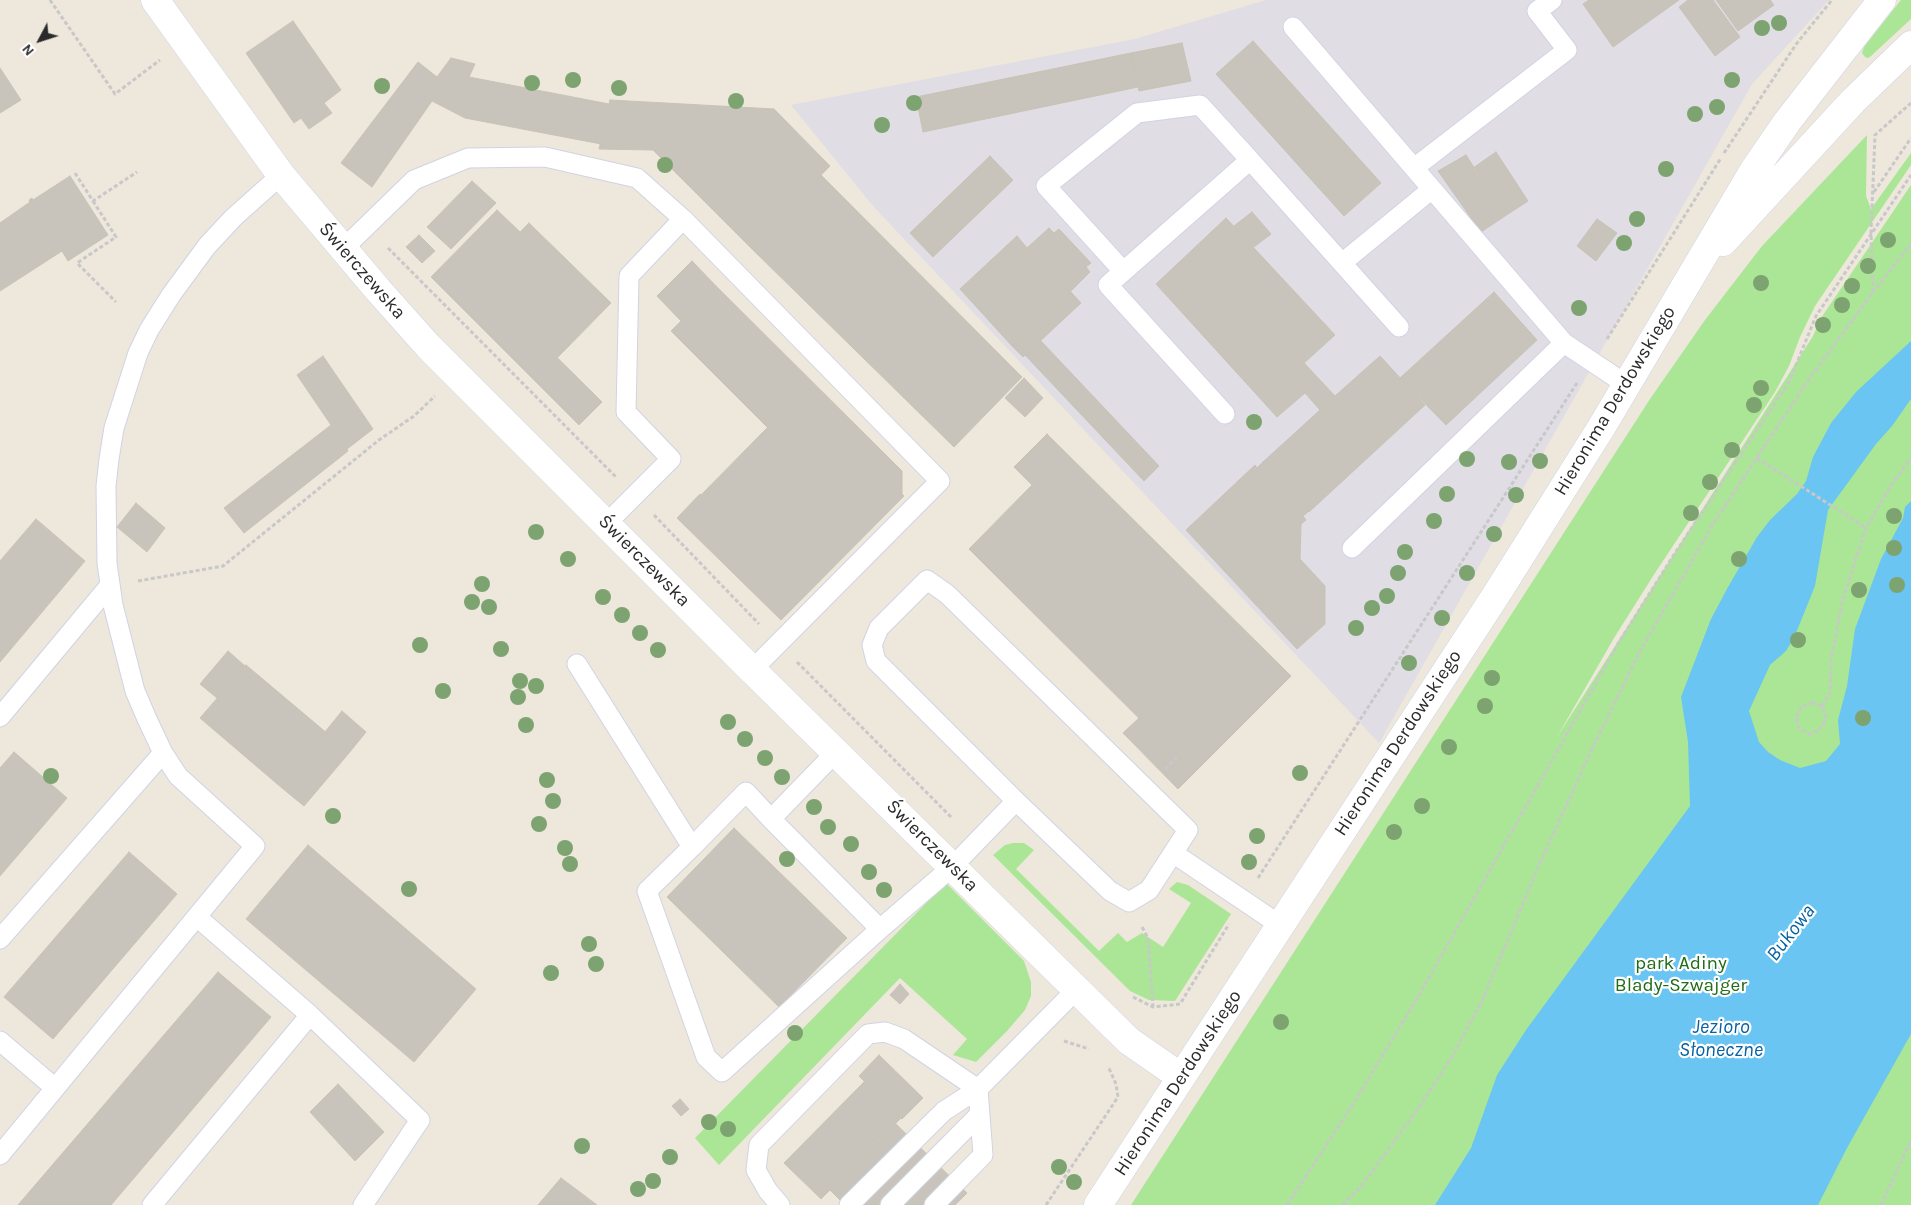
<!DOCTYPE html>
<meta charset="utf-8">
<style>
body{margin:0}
#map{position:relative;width:1911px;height:1205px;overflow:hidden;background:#ede7dc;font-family:Karla,sans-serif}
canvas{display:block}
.north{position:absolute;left:15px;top:15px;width:50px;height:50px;-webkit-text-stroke:4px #fff;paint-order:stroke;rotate:230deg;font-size:14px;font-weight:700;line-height:20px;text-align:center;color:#2a2a2a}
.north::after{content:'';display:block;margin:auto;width:18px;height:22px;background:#2a2a2a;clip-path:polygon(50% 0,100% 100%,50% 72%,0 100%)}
</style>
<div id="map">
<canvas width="1911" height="1205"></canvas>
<div class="north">N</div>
</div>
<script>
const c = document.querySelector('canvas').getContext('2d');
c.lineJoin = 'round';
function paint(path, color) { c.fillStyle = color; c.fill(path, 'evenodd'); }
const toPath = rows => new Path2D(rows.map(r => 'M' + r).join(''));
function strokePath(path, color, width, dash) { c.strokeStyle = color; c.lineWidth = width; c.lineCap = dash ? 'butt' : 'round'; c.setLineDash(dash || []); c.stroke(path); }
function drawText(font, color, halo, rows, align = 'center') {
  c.font = font + ' Karla,sans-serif'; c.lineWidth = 4.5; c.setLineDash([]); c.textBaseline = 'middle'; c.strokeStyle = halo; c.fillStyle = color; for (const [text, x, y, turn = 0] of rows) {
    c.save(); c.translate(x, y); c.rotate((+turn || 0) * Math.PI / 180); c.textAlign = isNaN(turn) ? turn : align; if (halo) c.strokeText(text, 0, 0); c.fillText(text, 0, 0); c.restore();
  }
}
paint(toPath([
 [1266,0,1829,0,1752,84,1379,743,873,206,791,105,1135,39]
]), '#e0dde5');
paint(toPath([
 [1901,0,1911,0,1911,19,1871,56,1868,58,1865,57,1862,53,1864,47],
 [1867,135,1866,196,1871,209,1911,153,1911,165,1815,306,1800,337,1789,366,1775,392,1655,573,1614,638,1557,737,1813,336,1821,318,1911,185,1911,1205,1131,1205,1650,399,1705,320,1762,246],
 [1013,843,1024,843,1034,850,1016,869,1099,951,1118,933,1127,942,1142,933,1163,947,1191,903,1169,889,1177,882,1188,885,1231,914,1175,1001,1149,1000,1130,991,993,855,1005,845],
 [946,883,1024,961,1031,982,1031,996,1025,1010,1007,1031,976,1062,953,1055,967,1039,900,978,719,1165,695,1138]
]), '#abe696');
paint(toPath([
 [1911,341,1911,399,1892,426,1876,444,1828,510,1815,586,1794,638,1786,651,1770,665,1749,711,1759,742,1768,752,1780,760,1800,768,1826,761,1840,744,1838,720,1847,686,1855,629,1881,559,1903,518,1905,507,1911,501,1911,1034,1847,1148,1818,1205,1435,1205,1471,1148,1497,1075,1526,1030,1690,806,1688,742,1681,697,1711,619,1728,587,1757,537,1770,520,1797,494,1806,481,1813,457,1831,423,1856,392]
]), '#6ac5f3');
const building = toPath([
 [1589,0,1679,0,1613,47,1583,4,1589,0],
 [1688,0,1713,0,1740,37,1715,56,1679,7,1688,0],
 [1716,0,1770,0,1774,5,1738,31,1716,0],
 [293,21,341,90,324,103,332,113,309,129,301,118,294,123,246,53,293,21],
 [1253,41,1381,183,1344,216,1216,74,1253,41],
 [1182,43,1191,81,1139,91,1131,53,1182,43],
 [1131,53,1138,87,923,132,916,97,1131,53],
 [451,58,475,64,469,77,609,104,601,144,465,118,432,101,372,187,341,163,418,62,437,77,451,58],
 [0,68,21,100,0,113,0,68],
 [610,100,774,109,751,132,739,120,681,178,653,150,599,149,610,100],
 [774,109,830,166,750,247,681,178,739,120,751,132,774,109],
 [1496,152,1528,201,1505,216,1473,168,1496,152],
 [1466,155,1505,216,1481,232,1438,171,1466,155],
 [990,156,1013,180,933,257,910,233,990,156],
 [821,175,1022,377,954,447,750,247,821,175],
 [70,176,108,235,68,261,62,251,0,291,0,223,30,202,29,200,32,198,33,200,70,176],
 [472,181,496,203,451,249,427,227,472,181],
 [497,210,520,232,476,277,602,402,579,425,431,277,497,210],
 [1252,212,1271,234,1254,247,1234,226,1252,212],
 [1226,218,1335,335,1304,363,1335,396,1380,356,1425,405,1309,512,1263,462,1320,410,1305,393,1277,417,1156,284,1226,218],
 [1597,219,1617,233,1596,261,1577,246,1597,219],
 [529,223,611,303,557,358,476,277,529,223],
 [1049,228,1054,233,1059,229,1091,263,1086,267,1090,272,1069,293,1027,248,1049,228],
 [419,235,435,251,422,263,406,247,419,235],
 [1017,236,1027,248,1000,274,989,262,1017,236],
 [1027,248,1069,293,1012,346,960,289,989,262,1000,274,1027,248],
 [692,261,716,286,681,321,657,296,692,261],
 [716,286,902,471,902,494,904,496,781,620,677,518,700,494,746,540,813,473,671,331,716,286],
 [1070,291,1081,303,1023,357,1012,346,1070,291],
 [1494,292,1537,340,1446,425,1400,378,1494,292],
 [1041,341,1159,466,1144,481,1025,355,1041,341],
 [323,356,373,429,347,449,348,451,244,533,224,508,331,425,297,375,323,356],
 [1024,378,1043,398,1025,417,1005,398,1024,378],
 [768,427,813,473,746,540,701,495,768,427],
 [1047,434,1291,676,1194,773,969,549,1032,485,1014,467,1047,434],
 [1263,462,1309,511,1303,516,1306,520,1301,524,1300,559,1325,586,1325,624,1297,649,1186,530,1255,465,1257,468,1263,462],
 [136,503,165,528,147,552,117,527,136,503],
 [36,519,85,561,0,662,0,561,36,519],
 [228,651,245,666,217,698,200,684,228,651],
 [246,665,328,734,282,788,200,718,246,665],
 [342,711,366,732,349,753,325,732,342,711],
 [1139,718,1194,773,1178,789,1123,733,1139,718],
 [328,734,349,753,304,806,282,788,328,734],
 [14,752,67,798,0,876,0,768,14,752],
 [734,828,847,938,779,1007,667,897,734,828],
 [308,845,476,989,414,1062,246,919,308,845],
 [129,852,177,894,53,1039,4,997,129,852],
 [218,972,271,1017,111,1205,18,1205,218,972],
 [900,984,909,994,900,1004,890,995,900,984],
 [879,1055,923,1098,902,1119,859,1076,879,1055],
 [864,1082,901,1118,821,1199,784,1163,864,1082],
 [338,1084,384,1132,355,1161,310,1112,338,1084],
 [680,1099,689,1109,681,1116,672,1106,680,1099],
 [895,1123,967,1193,955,1205,845,1205,830,1190,895,1123],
 [561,1178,597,1205,538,1205,561,1178]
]);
paint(building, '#c8c4bb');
strokePath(building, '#c8c3b5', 1);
const service = toPath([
 [1293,27,1564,343,1627,385],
 [1414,168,1567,50,1537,11,1552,0],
 [343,249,414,180,468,158,545,157,637,178,683,219,940,481,752,670],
 [1342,263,1432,189],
 [1123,271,1046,186,1137,113,1200,105,1250,160],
 [1225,414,1108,285,1250,160,1399,327],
 [607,523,671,459,626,412,629,276,683,219],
 [1352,548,1564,343],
 [927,580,947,594,1188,830,1149,890,1129,902,1110,891,1016,801,876,661,872,645,879,628,927,580],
 [577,664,692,847,746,792,771,819,836,752],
 [0,717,110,585],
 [771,819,880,929],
 [692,847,647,891,706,1057,722,1072,880,929,952,867,1016,801],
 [1173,853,1280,925],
 [197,917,310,1015,420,1120,363,1205],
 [0,939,163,753],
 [0,1041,55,1088],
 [0,1155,255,846,178,776,163,753,147,719,135,691,113,605,107,563,106,486,109,459,114,428,138,353,149,330,171,295,207,246,233,218,281,175],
 [152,1205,310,1015],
 [780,1205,768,1191,756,1170,759,1145,868,1034,885,1032,904,1039,978,1089,944,1111,849,1205],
 [890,1205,980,1114],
 [934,1205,983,1155,978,1089,1077,989]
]);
const minor = toPath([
 [155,0,281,175,379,291,428,346,752,670,1129,1041,1181,1077]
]);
const secondary = toPath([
 [1723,242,1853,101,1911,45],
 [1098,1205,1496,595,1601,428,1754,170,1787,122,1882,0]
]);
strokePath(service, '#d1d3e4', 21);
strokePath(minor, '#d1d3e4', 29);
strokePath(secondary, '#d1d3e4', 29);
strokePath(toPath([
 [50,0,115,94,160,60],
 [1724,153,1797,43,1832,0],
 [75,173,93,201,137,172],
 [1874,192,1911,138],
 [93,201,116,237,77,263,116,302],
 [388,248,616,477],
 [1873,292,1871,233,1875,135,1911,103],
 [1607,339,1721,158],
 [1757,458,1866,528],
 [654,515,759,624],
 [138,581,223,566,379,440,414,416,435,396],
 [797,662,951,817],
 [1812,703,1822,706,1826,717,1823,725,1817,731,1809,734,1799,728,1796,717,1802,706,1812,703],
 [1822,706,1830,693,1831,660,1843,598,1866,528,1890,487,1911,458],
 [1165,769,1177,757],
 [1258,878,1577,383],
 [1142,927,1148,938,1153,1006],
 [1133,997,1153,1007,1180,1004,1229,924],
 [1064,1041,1089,1049],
 [1046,1205,1118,1097,1116,1084,1108,1066],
 [1287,1205,1353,1104,1418,997,1619,642,1675,553,1789,382,1816,316,1911,175],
 [1343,1205,1362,1185,1420,1106,1453,1055,1482,1001,1536,872,1591,751,1639,653,1713,524,1807,382,1873,292,1911,244],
 [1881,1205,1911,1140]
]), '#c8c8c8', 3, [4, 2.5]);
strokePath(service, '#fff', 19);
strokePath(minor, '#fff', 28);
strokePath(secondary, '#fff', 28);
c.fillStyle = '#7da370';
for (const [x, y] of [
 [1779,23],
 [1762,28],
 [573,80],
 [1732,80],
 [532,83],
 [382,86],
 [619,88],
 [736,101],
 [914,103],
 [1717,107],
 [1695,114],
 [882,125],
 [665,165],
 [1666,169],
 [1637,219],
 [1888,240],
 [1624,243],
 [1868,266],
 [1761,283],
 [1852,286],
 [1842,305],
 [1579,308],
 [1823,325],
 [1761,388],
 [1754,405],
 [1254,422],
 [1732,450],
 [1467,459],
 [1540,461],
 [1509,462],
 [1710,482],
 [1447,494],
 [1516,495],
 [1691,513],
 [1894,516],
 [1434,521],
 [536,532],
 [1494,534],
 [1894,548],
 [1405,552],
 [568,559],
 [1739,559],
 [1398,573],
 [1467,573],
 [482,584],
 [1897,585],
 [1859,590],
 [1387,596],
 [603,597],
 [472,602],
 [489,607],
 [1372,608],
 [622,615],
 [1442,618],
 [1356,628],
 [640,633],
 [1798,640],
 [420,645],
 [501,649],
 [658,650],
 [1409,663],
 [1492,678],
 [520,681],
 [536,686],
 [443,691],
 [518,697],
 [1485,706],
 [1863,718],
 [728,722],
 [526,725],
 [745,739],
 [1449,747],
 [765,758],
 [1300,773],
 [51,776],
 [782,777],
 [547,780],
 [553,801],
 [1422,806],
 [814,807],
 [333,816],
 [539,824],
 [828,827],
 [1394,832],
 [1257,836],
 [851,844],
 [565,848],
 [787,859],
 [1249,862],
 [570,864],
 [869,872],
 [409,889],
 [884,890],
 [589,944],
 [596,964],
 [551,973],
 [1281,1022],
 [795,1033],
 [709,1122],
 [728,1129],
 [582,1146],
 [670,1157],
 [1059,1167],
 [653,1181],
 [1074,1182],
 [638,1189]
]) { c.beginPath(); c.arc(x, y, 8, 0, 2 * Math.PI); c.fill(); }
drawText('19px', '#2a2a2a', '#fff', [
 ["Świerczewska",362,271,49],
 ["Hieronima Derdowskiego",1615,401,-59],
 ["Świerczewska",644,561,45],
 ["Hieronima Derdowskiego",1398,743,-57],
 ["Świerczewska",932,846,45],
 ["Hieronima Derdowskiego",1178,1083,-57]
]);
drawText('19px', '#226b17', '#fff', [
 ["park Adiny",1681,964],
 ["Blady-Szwajger",1681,986]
]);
drawText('italic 20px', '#0861a1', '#fff', [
 ["Bukowa",1791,933,-52],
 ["Jezioro",1721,1027],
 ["Słoneczne",1721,1050]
]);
</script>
